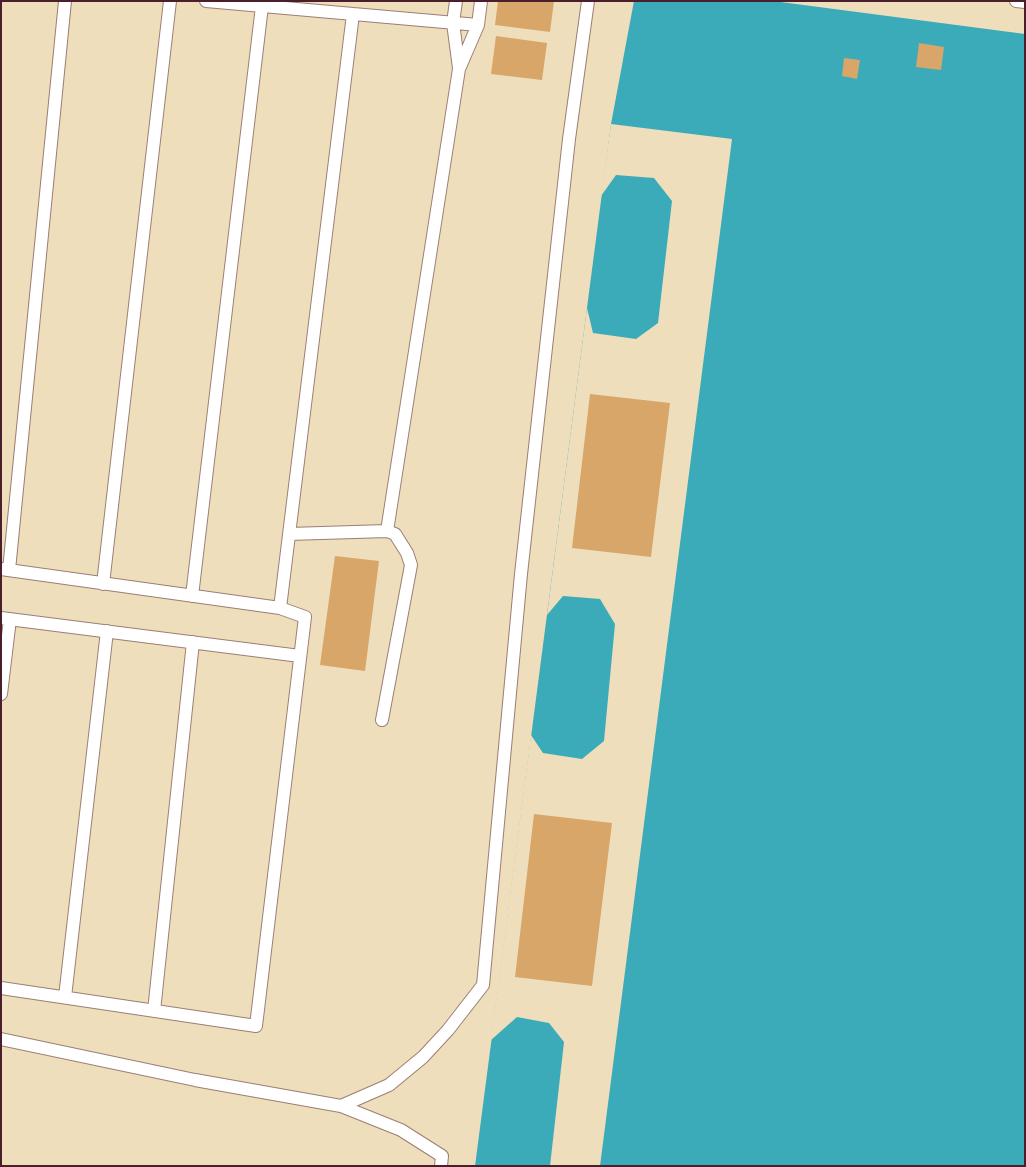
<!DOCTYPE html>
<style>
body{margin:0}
#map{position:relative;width:1026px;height:1167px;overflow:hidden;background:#eedebc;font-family:Caveat,sans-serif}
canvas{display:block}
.frame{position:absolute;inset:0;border:2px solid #4a1f2b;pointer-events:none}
</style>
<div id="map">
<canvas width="1026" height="1167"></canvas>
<div class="frame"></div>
</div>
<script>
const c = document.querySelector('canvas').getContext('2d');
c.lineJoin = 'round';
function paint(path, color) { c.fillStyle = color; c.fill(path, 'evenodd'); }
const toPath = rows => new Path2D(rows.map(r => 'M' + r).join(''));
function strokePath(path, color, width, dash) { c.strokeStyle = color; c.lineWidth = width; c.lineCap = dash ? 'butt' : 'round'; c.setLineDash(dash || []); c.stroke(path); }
paint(toPath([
 [634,1,773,1,1025,34,1025,1166,475,1166,611,124]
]), '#3babb9');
paint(toPath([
 [611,124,732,139,600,1166,550,1166,564,1042,549,1023,517,1017,491,1040,531,735,543,753,582,759,604,741,615,624,600,599,563,596,547,615,587,308,593,333,636,339,658,323,672,201,654,178,616,175,601,196]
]), '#eedebc');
paint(toPath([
 [498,1,554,1,550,32,495,25],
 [496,36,547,43,542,80,491,74],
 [919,43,944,47,941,70,916,67],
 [844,58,860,60,857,79,842,76],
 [590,394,670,403,651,557,572,548],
 [335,556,379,561,365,671,320,665],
 [534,814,612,823,592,986,515,977]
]), '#d8a669');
const lane = toPath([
 [206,1,478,25],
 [456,1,453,23,459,68],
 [1016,1,1025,2],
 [387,531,459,69,478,25,481,1],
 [289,534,387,531,395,534,407,553,411,565,382,720],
 [1,569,280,608,305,617,256,1026,1,988],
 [9,570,65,1],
 [103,584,170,1],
 [192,596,262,6],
 [280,608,353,14],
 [1,618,300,656],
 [1,694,10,619],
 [65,997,107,631],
 [154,1011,193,642],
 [1,1039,195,1080,341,1106,389,1085,423,1057,448,1030,483,985,521,574,569,139,588,1],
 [341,1106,401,1130,442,1156,441,1166]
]);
strokePath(lane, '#9c7e74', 14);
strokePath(lane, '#fff', 12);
</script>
